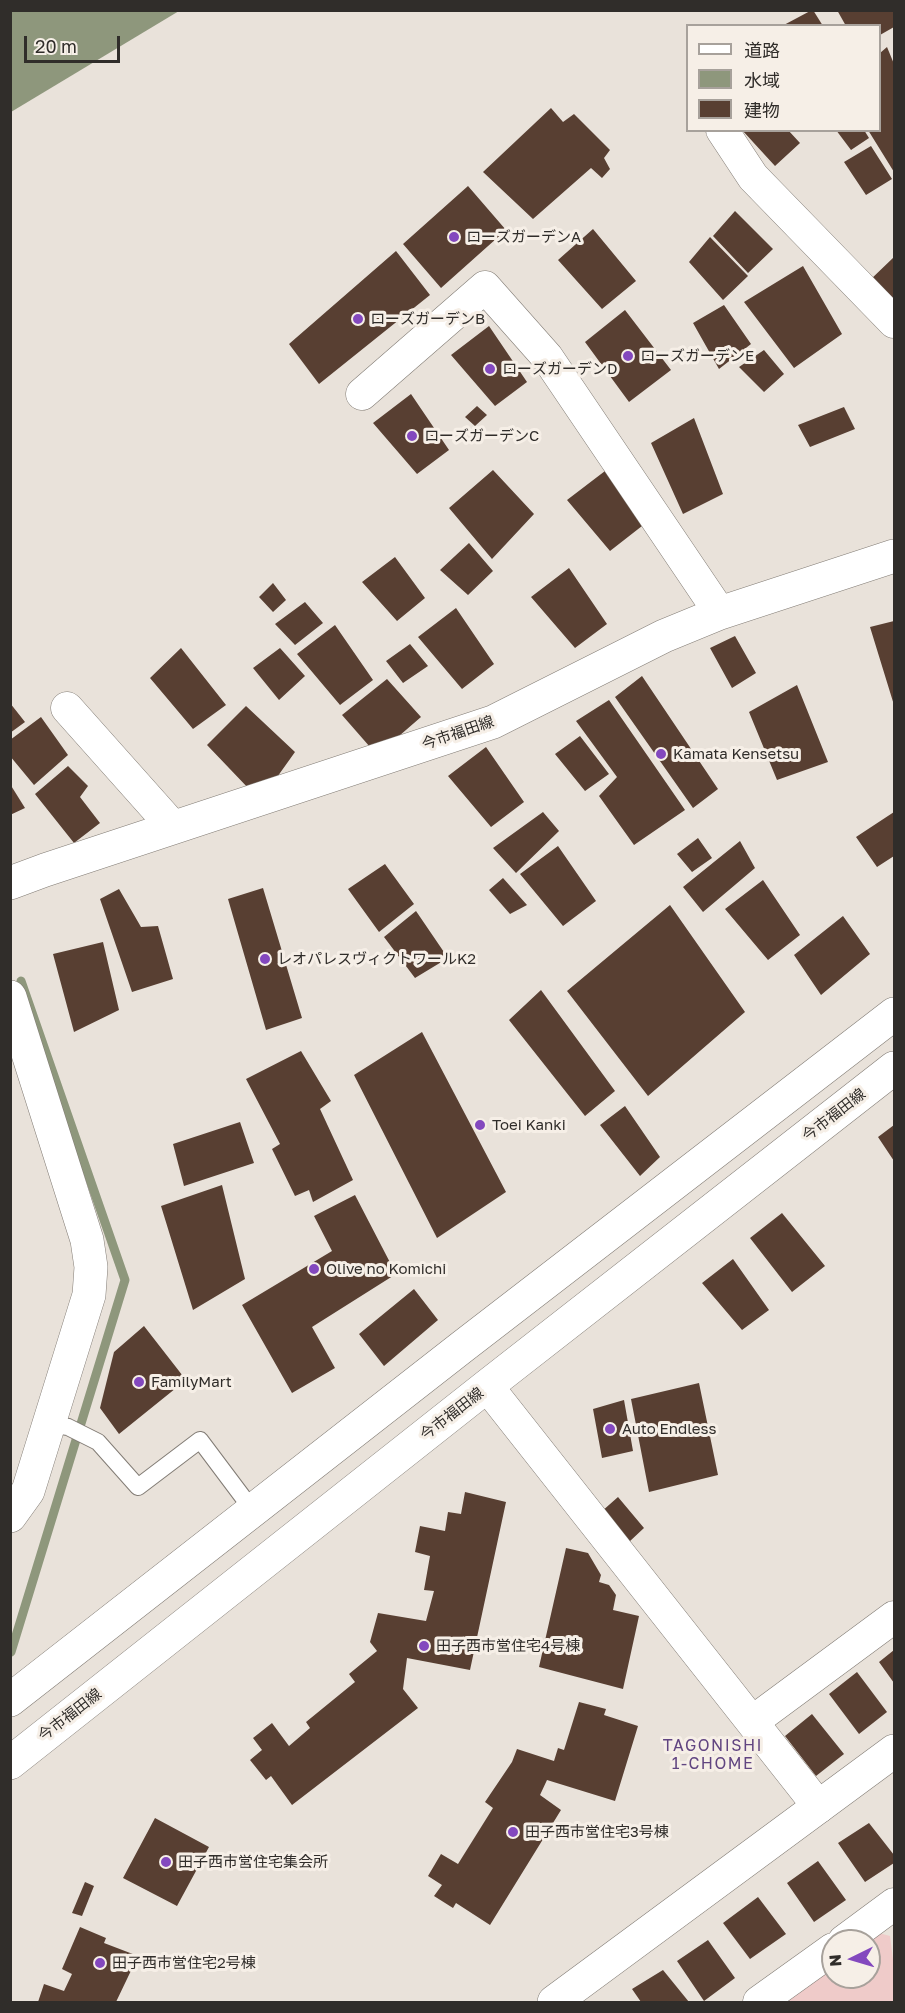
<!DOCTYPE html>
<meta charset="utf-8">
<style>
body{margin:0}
#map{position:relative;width:905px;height:2013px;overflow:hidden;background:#e9e2da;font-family:"Golos Text","Noto Sans JP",sans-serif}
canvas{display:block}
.frame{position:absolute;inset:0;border:12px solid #302d2a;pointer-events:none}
.legend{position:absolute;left:686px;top:24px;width:195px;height:108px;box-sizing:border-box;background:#f6efe7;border:2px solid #a7a19b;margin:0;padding:8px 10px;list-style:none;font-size:18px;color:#302d2a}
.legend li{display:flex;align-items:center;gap:12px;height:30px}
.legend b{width:30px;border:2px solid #a7a19b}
.north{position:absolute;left:821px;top:1929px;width:60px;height:60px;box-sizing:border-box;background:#f6efe7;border:2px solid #a7a19b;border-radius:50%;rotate:265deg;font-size:16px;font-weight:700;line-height:24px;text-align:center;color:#302d2a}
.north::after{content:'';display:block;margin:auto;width:21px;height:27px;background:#8348be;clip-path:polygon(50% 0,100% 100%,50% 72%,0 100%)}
.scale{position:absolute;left:24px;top:36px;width:96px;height:27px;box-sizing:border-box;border:3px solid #302d2a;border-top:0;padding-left:8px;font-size:18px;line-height:21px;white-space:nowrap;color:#302d2a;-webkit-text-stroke:4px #f6efe7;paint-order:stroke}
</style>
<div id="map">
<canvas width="905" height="2013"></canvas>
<div class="frame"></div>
<ul class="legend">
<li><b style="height:8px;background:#fff"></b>道路</li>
<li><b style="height:16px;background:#8e977c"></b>水域</li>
<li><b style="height:16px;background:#583f32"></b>建物</li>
</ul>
<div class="north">N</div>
<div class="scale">20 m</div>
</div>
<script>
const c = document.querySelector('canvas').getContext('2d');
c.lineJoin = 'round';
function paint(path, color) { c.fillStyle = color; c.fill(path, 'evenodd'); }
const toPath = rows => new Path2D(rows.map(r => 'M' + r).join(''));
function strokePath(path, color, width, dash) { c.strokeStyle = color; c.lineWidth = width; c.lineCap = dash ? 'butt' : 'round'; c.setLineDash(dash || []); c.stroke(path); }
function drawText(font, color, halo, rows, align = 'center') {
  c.font = font + ' "Golos Text","Noto Sans JP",sans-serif'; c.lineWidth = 6; c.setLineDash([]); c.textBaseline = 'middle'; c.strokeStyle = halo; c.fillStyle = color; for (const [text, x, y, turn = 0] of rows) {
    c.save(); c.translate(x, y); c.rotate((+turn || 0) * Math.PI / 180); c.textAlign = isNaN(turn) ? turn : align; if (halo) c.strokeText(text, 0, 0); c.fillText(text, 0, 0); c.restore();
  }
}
paint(toPath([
 [871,1931,890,1936,894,1967,894,2002,775,2002,833,1959,833,1977,869,1977,869,1941]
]), '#efcbc9');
paint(toPath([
 [11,10,179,10,179,11,11,112]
]), '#8e977c');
strokePath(toPath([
 [11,1652,125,1280,21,981]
]), '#8e977c', 9);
paint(toPath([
 [813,10,823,26,782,26,812,10],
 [837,10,894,10,894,27,880,35,880,26,846,26],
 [887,47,894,64,894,172,868,130,880,130,880,53],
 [551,108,563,122,574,114,610,150,604,158,610,169,602,178,591,168,533,219,483,172],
 [742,130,788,130,800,143,775,166],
 [836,130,864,130,869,138,851,150],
 [871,146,892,179,866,195,844,162],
 [468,186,506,230,441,288,403,244],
 [735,211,773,249,748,273,713,236],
 [593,229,636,281,602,309,558,260],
 [710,237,748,276,723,300,689,262],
 [396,251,430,295,319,384,289,344],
 [894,257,894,307,869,281],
 [803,266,842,334,794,368,744,302],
 [724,305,751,344,719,369,693,323],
 [625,310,671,370,629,402,585,342],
 [489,326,527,382,495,406,451,355],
 [764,350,784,374,764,392,739,367],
 [411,394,449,450,417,474,373,423],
 [477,406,487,415,475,426,465,417],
 [844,407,855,429,810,447,798,425],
 [694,418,723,494,683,514,651,443],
 [493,470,534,514,492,559,449,508],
 [605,471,642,526,610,551,567,500],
 [469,543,493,571,468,595,440,570],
 [395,557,425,598,397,621,362,582],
 [569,568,607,624,575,648,531,597],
 [273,583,286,600,273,612,259,597],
 [305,602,323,623,295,645,275,624],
 [456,608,494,664,462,689,418,637],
 [894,621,894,705,870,627],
 [335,625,373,680,340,705,297,654],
 [735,636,756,673,732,688,710,648],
 [410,644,428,666,403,683,386,661],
 [181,648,226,705,193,729,150,678],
 [280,648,305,676,279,700,253,668],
 [642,676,718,789,693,808,615,697],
 [387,679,421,717,377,755,342,715],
 [797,685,828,762,777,780,749,712],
 [609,700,685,810,634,845,599,796,617,777,576,721],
 [10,703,25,722,10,733],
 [246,706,295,752,275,780,250,790,207,745],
 [41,717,68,755,34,785,10,756,10,740],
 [580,736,609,774,585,791,555,754],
 [486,747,524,802,491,827,448,776],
 [68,766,88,786,80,797,100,823,74,843,35,794],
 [10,784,25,808,10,815],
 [543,812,559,831,516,873,493,848],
 [894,812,894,856,877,867,856,837],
 [698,838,712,858,692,872,677,854],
 [740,841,755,868,703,912,683,887],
 [558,846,596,901,563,926,520,874],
 [385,864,414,904,379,932,348,889],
 [503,878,527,905,510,914,489,890],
 [763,880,800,935,768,960,725,909],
 [263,888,302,1018,266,1030,228,899],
 [119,889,141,927,158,926,173,979,132,992,100,899],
 [670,905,745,1012,648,1096,567,991],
 [416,911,448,958,415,978,384,937],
 [843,916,870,954,821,995,794,955],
 [103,942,119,1010,74,1032,53,954],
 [541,990,615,1091,585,1116,509,1020],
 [422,1032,506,1192,437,1238,354,1075],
 [301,1051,331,1101,320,1109,353,1180,313,1202,309,1190,295,1196,272,1149,280,1144,246,1079],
 [625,1106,660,1157,640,1176,600,1125],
 [240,1122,254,1163,184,1186,173,1144],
 [894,1125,894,1161,878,1137],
 [222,1185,245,1279,193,1310,161,1206],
 [355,1195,396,1274,312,1327,335,1368,292,1393,242,1305,332,1251,314,1216],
 [782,1213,825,1266,792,1292,750,1238],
 [733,1259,769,1310,742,1330,702,1283],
 [414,1289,438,1320,384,1366,359,1334],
 [144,1326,186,1380,119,1434,100,1408,114,1352],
 [699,1383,718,1475,649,1492,631,1399],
 [624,1400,633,1451,602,1458,593,1409],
 [465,1492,506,1502,470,1670,407,1658,403,1689,418,1708,292,1805,271,1776,266,1780,250,1760,262,1750,253,1738,272,1723,289,1746,310,1728,306,1722,355,1682,349,1674,377,1651,370,1642,378,1613,426,1621,434,1591,424,1590,430,1556,415,1552,420,1526,445,1531,448,1512,461,1514],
 [618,1497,644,1528,629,1542,601,1512],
 [566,1548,588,1553,601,1575,599,1582,609,1585,616,1595,613,1610,639,1616,623,1689,539,1667],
 [894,1650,894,1683,879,1662],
 [857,1672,887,1712,859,1734,829,1694],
 [579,1702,606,1709,604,1715,638,1726,615,1801,547,1780,540,1795,561,1810,490,1925,456,1903,453,1908,434,1896,442,1885,428,1876,441,1854,458,1864,493,1808,485,1802,512,1762,517,1749,554,1761,558,1748,564,1750],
 [812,1714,844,1754,816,1776,785,1736],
 [155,1818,209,1847,177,1906,123,1878],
 [869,1823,894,1855,894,1863,865,1882,838,1843],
 [818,1861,846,1900,814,1922,787,1883],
 [85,1882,94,1886,82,1916,72,1913],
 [758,1897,786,1934,750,1959,723,1923],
 [80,1927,106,1938,104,1943,138,1956,116,2002,38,2002,44,1984,64,1991,72,1974,62,1969],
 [708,1940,735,1978,704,2001,677,1961],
 [663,1970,689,2002,641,2002,632,1989]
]), '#583f32');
const service = toPath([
 [49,1424,68,1427,98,1442,138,1487,200,1440,254,1512]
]);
const minor = toPath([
 [722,130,753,177,894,322],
 [362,394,485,287,547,357,720,613],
 [67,708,173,827],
 [487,1386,819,1807],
 [752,1722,894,1617],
 [844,1941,894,1904],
 [759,2002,833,1949]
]);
const tertiary = toPath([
 [10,997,87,1240,91,1267,89,1295,28,1491,10,1516],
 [554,2002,894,1751]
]);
const secondary = toPath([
 [10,883,45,870,493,722,664,636,720,613,894,556],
 [10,1700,462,1347,894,1014],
 [10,1763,487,1386,894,1068]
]);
strokePath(service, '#827c75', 18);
strokePath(minor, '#827c75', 33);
strokePath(tertiary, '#827c75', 34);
strokePath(secondary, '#827c75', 34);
strokePath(service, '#fff', 16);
strokePath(minor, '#fff', 32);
strokePath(tertiary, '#fff', 33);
strokePath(secondary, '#fff', 33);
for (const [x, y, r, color] of [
 [454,237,6,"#8348be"],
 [358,319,6,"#8348be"],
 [628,356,6,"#8348be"],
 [490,369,6,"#8348be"],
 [412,436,6,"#8348be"],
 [661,754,6,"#8348be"],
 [265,959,6,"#8348be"],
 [480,1125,6,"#8348be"],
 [314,1269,6,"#8348be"],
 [139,1382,6,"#8348be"],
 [610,1429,6,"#8348be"],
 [424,1646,6,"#8348be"],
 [513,1832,6,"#8348be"],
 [166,1862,6,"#8348be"],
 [100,1963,6,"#8348be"]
]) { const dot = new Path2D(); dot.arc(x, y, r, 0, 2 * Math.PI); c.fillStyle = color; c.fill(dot); strokePath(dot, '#f6efe7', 2); }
drawText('15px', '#302d2a', '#f6efe7', [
 ["ローズガーデンA",466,237],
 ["ローズガーデンB",370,319],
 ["ローズガーデンE",640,356],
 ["ローズガーデンD",502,369],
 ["ローズガーデンC",424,436],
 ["Kamata Kensetsu",673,754],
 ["レオパレスヴィクトワールK2",277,959],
 ["Toei Kanki",492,1125],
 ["Olive no Komichi",326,1269],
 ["FamilyMart",151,1382],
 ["Auto Endless",622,1429],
 ["田子西市営住宅4号棟",436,1646],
 ["田子西市営住宅3号棟",525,1832],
 ["田子西市営住宅集会所",178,1862],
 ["田子西市営住宅2号棟",112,1963]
], 'left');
drawText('15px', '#302d2a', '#f6efe7', [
 ["今市福田線",458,733,-19],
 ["今市福田線",834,1115,-38],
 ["今市福田線",452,1414,-38],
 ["今市福田線",70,1715,-38]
]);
c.letterSpacing = '1.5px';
drawText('16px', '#614581', '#f6efe7', [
 ["TAGONISHI",713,1746],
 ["1-CHOME",713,1764]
]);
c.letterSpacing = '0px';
</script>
